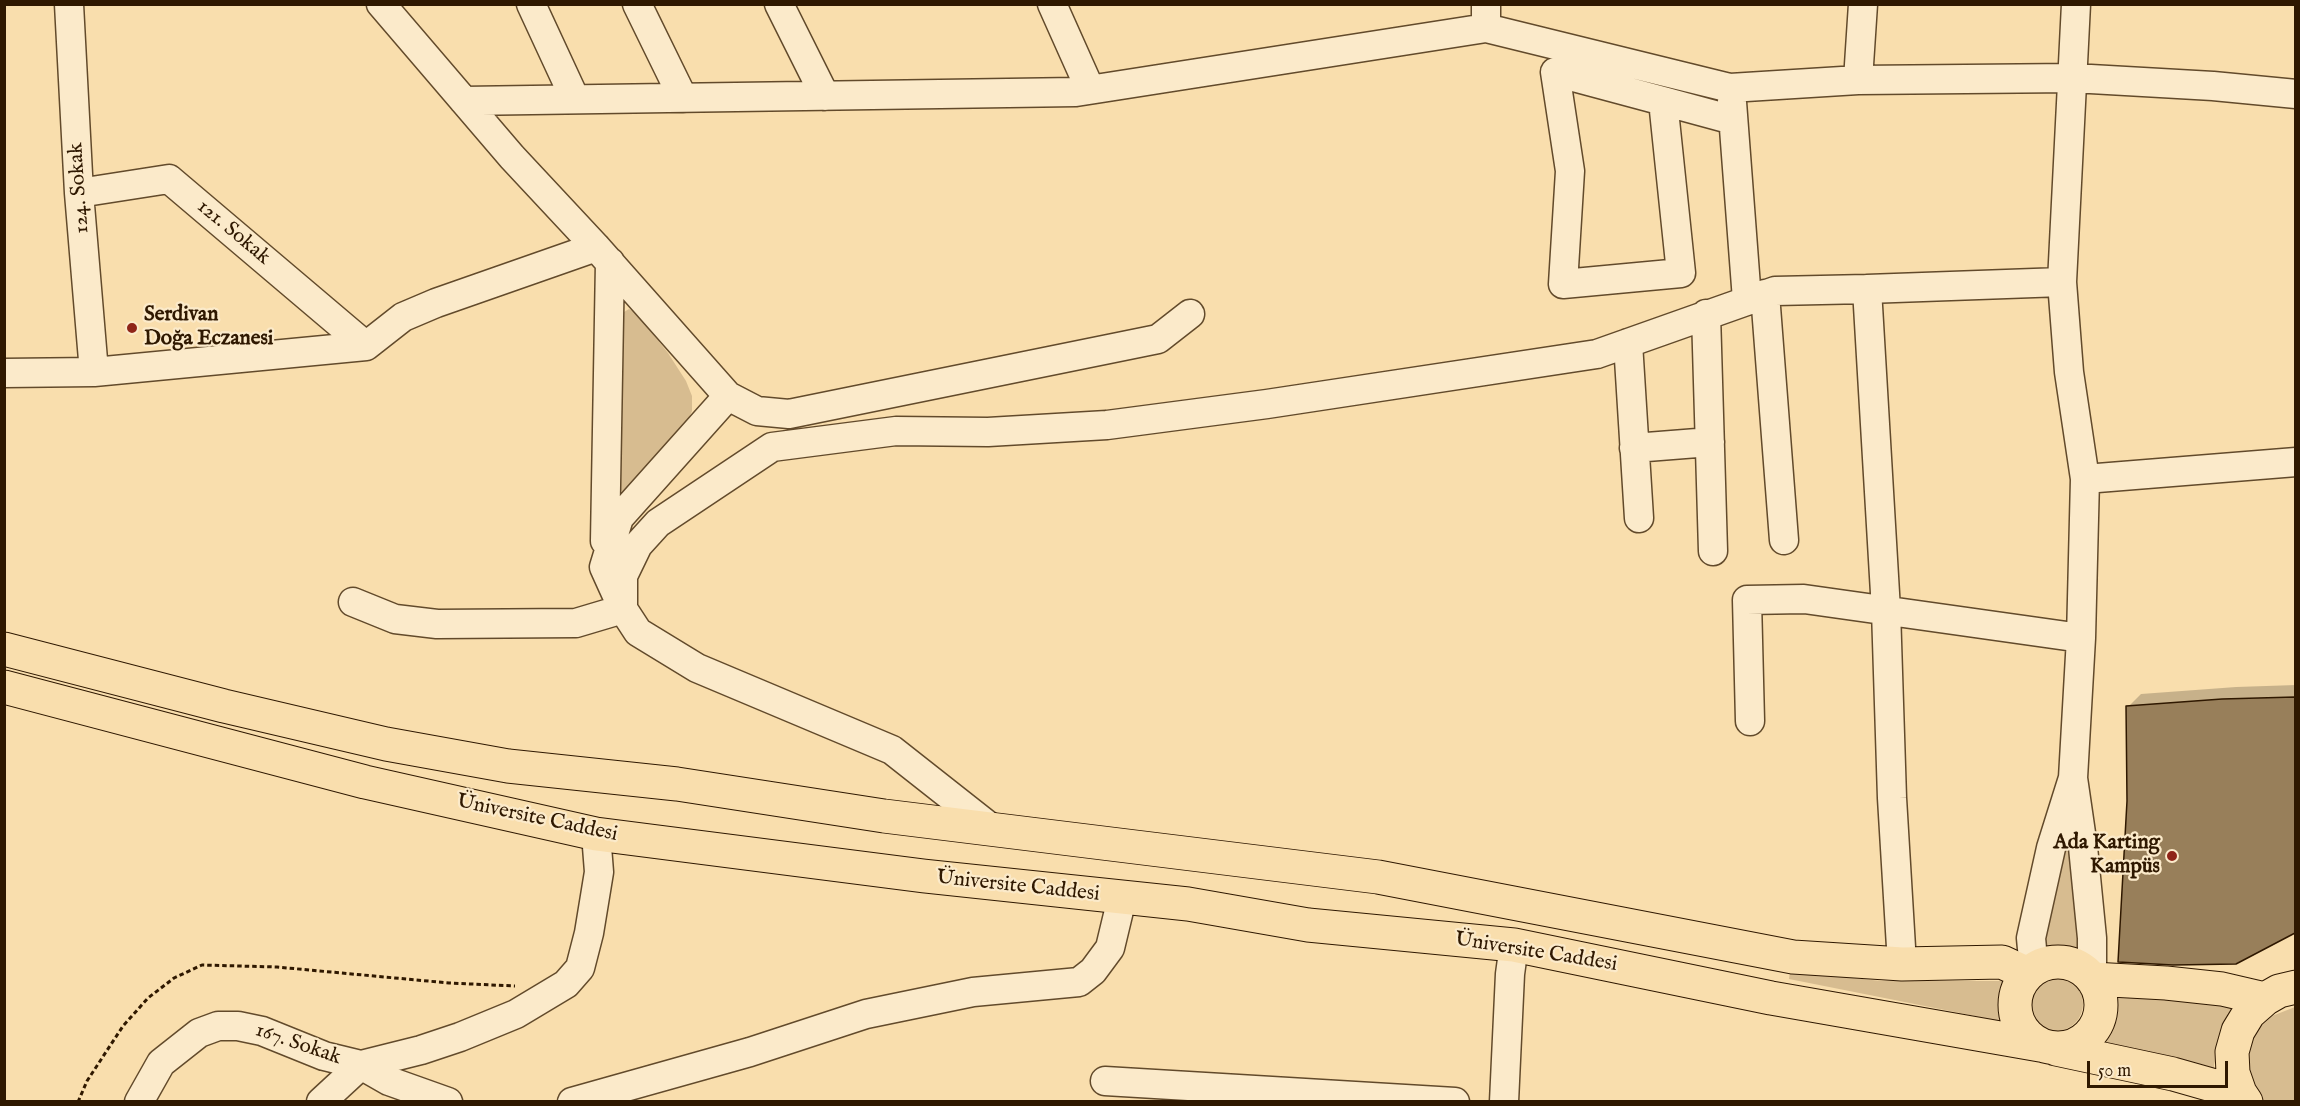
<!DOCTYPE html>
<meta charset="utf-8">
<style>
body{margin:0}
#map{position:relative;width:2300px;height:1106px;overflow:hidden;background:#f9dead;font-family:"IM FELL English",serif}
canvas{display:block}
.frame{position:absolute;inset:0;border:6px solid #2f1800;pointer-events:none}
.scale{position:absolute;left:2087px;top:1061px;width:141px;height:27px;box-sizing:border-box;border:3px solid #2f1800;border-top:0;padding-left:8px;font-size:18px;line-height:21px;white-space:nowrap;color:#2f1800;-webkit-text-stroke:4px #fbeaca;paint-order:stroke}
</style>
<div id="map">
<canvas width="2300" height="1106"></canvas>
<div class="frame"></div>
<div class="scale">50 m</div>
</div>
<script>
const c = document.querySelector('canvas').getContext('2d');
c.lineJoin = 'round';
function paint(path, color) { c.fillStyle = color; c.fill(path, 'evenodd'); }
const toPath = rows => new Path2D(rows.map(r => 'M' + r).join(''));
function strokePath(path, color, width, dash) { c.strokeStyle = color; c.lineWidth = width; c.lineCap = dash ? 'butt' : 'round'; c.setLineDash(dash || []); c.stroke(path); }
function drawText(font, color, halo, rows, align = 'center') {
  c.font = font + ' "IM FELL English",serif'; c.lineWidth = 4.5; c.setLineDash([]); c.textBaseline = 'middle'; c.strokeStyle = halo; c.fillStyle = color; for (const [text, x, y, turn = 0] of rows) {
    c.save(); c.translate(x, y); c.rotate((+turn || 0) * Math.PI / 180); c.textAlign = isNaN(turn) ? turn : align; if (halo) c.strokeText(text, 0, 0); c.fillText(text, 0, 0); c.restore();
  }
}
paint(toPath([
 [629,309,636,313,668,353,686,381,692,396,692,411,688,420,625,491,622,491,616,488,620,321,624,312],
 [2070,802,2079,953,2055,948,2039,952],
 [1790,971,1881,981,2008,981,2003,1003,2005,1022,1789,979],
 '2029 1004a27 27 0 1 1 54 0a27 27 0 1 1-54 0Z',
 [2114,986,2243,1003,2223,1033,2214,1065,2215,1079,2098,1047,2116,1018],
 [2295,1007,2295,1101,2260,1101,2247,1065,2250,1046,2258,1029,2272,1016]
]), '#d7bc90');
paint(toPath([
 [2296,685,2296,931,2236,962,2128,801,2128,707,2141,694,2236,687]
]), '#0003');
const building = toPath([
 [2295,697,2295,933,2236,964,2173,965,2118,962,2127,801,2126,706,2222,699,2295,697]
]);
paint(building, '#987f5a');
strokePath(building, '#2f1800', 1.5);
const minor = toPath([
 [69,4,79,193,94,372],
 [381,4,512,157,596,247,728,396,619,518,604,567,623,609,638,632,697,668,892,750,991,828],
 [531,4,575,99],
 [637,4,683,98],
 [779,4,825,96],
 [1052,4,1090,89],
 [1486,4,1486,28,1730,88,1858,80,2073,78,2213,86,2296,94],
 [2076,4,2062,282,2069,372,2085,479],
 [1858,80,1863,4],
 [464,101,1076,92,1486,28],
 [1663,101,1681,273,1563,284,1570,171,1555,72,1663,101,1733,120],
 [1732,102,1747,300],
 [79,193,169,179,366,346],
 [1867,289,2062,282],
 [1765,294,1784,540],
 [1706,314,1713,551],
 [1628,343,1639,518],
 [4,373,94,372,366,346,403,317,436,303,596,247],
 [728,396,757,411,789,414,1158,339,1190,314],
 [1634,448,1710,442],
 [605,541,610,262],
 [353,602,395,619,437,624,576,623,623,609,623,576,638,545,658,523,772,447,896,431,988,432,1107,425,1267,404,1597,354,1775,291,1867,289,1886,610,1892,798,1902,964],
 [2081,638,2085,479,2296,462],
 [1750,721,1747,600,1804,599,2081,638,2073,778],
 [2034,970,2031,938,2051,848,2073,778,2083,847,2092,938,2092,979],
 [1105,1081,1455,1102],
 [139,1102,161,1063,199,1033,218,1026,238,1026,262,1031,324,1056,361,1065,389,1081,448,1102],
 [321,1102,361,1065,421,1050,460,1037,516,1014,566,984,580,968,589,933,599,872,596,834],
 [572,1102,750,1052,866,1014,973,992,1079,982,1093,971,1110,948,1122,898],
 [1504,1102,1510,974,1514,945]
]);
const major = toPath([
 [4,649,224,706,386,744,508,766,677,784,884,816,1378,877,1793,957,1902,964,2002,962,2028,974],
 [4,687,365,782,596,834,924,876,1188,904,1308,925,1514,945,1771,998,2040,1045],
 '2015 1005a43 43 0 1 1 86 0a43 43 0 1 1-86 0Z',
 [2092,979,2166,983,2222,989,2265,999],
 [2056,1049,2173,1074,2240,1093],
 [2246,1102,2240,1093,2233,1073,2232,1052,2238,1031,2249,1013,2265,999,2279,991,2296,987]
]);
strokePath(minor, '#624a2b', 31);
strokePath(major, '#2f1800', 35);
strokePath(toPath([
 [78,1102,87,1081,123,1026,148,998,174,978,202,965,277,967,449,983,515,986]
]), '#2f1800', 3, [4.5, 3]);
strokePath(minor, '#fbeaca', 28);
strokePath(major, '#f9dead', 33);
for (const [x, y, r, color] of [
 [132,328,6,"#8f2418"],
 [2172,856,6,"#8f2418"]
]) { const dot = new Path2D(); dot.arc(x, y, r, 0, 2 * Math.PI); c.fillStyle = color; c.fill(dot); strokePath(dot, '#fbeaca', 2); }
drawText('21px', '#2f1800', '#fbeaca', [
 ["124. Sokak",80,188,-94],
 ["121. Sokak",233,233,40],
 ["Üniversite Caddesi",537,819,12],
 ["Üniversite Caddesi",1018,887,6],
 ["Üniversite Caddesi",1536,953,9],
 ["167. Sokak",298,1045,19]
]);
drawText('bold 21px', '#2f1800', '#fbeaca', [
 ["Serdivan",144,316],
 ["Doğa Eczanesi",144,340],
 ["Ada Karting",2160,844,"right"],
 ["Kampüs",2160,868,"right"]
], 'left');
</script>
